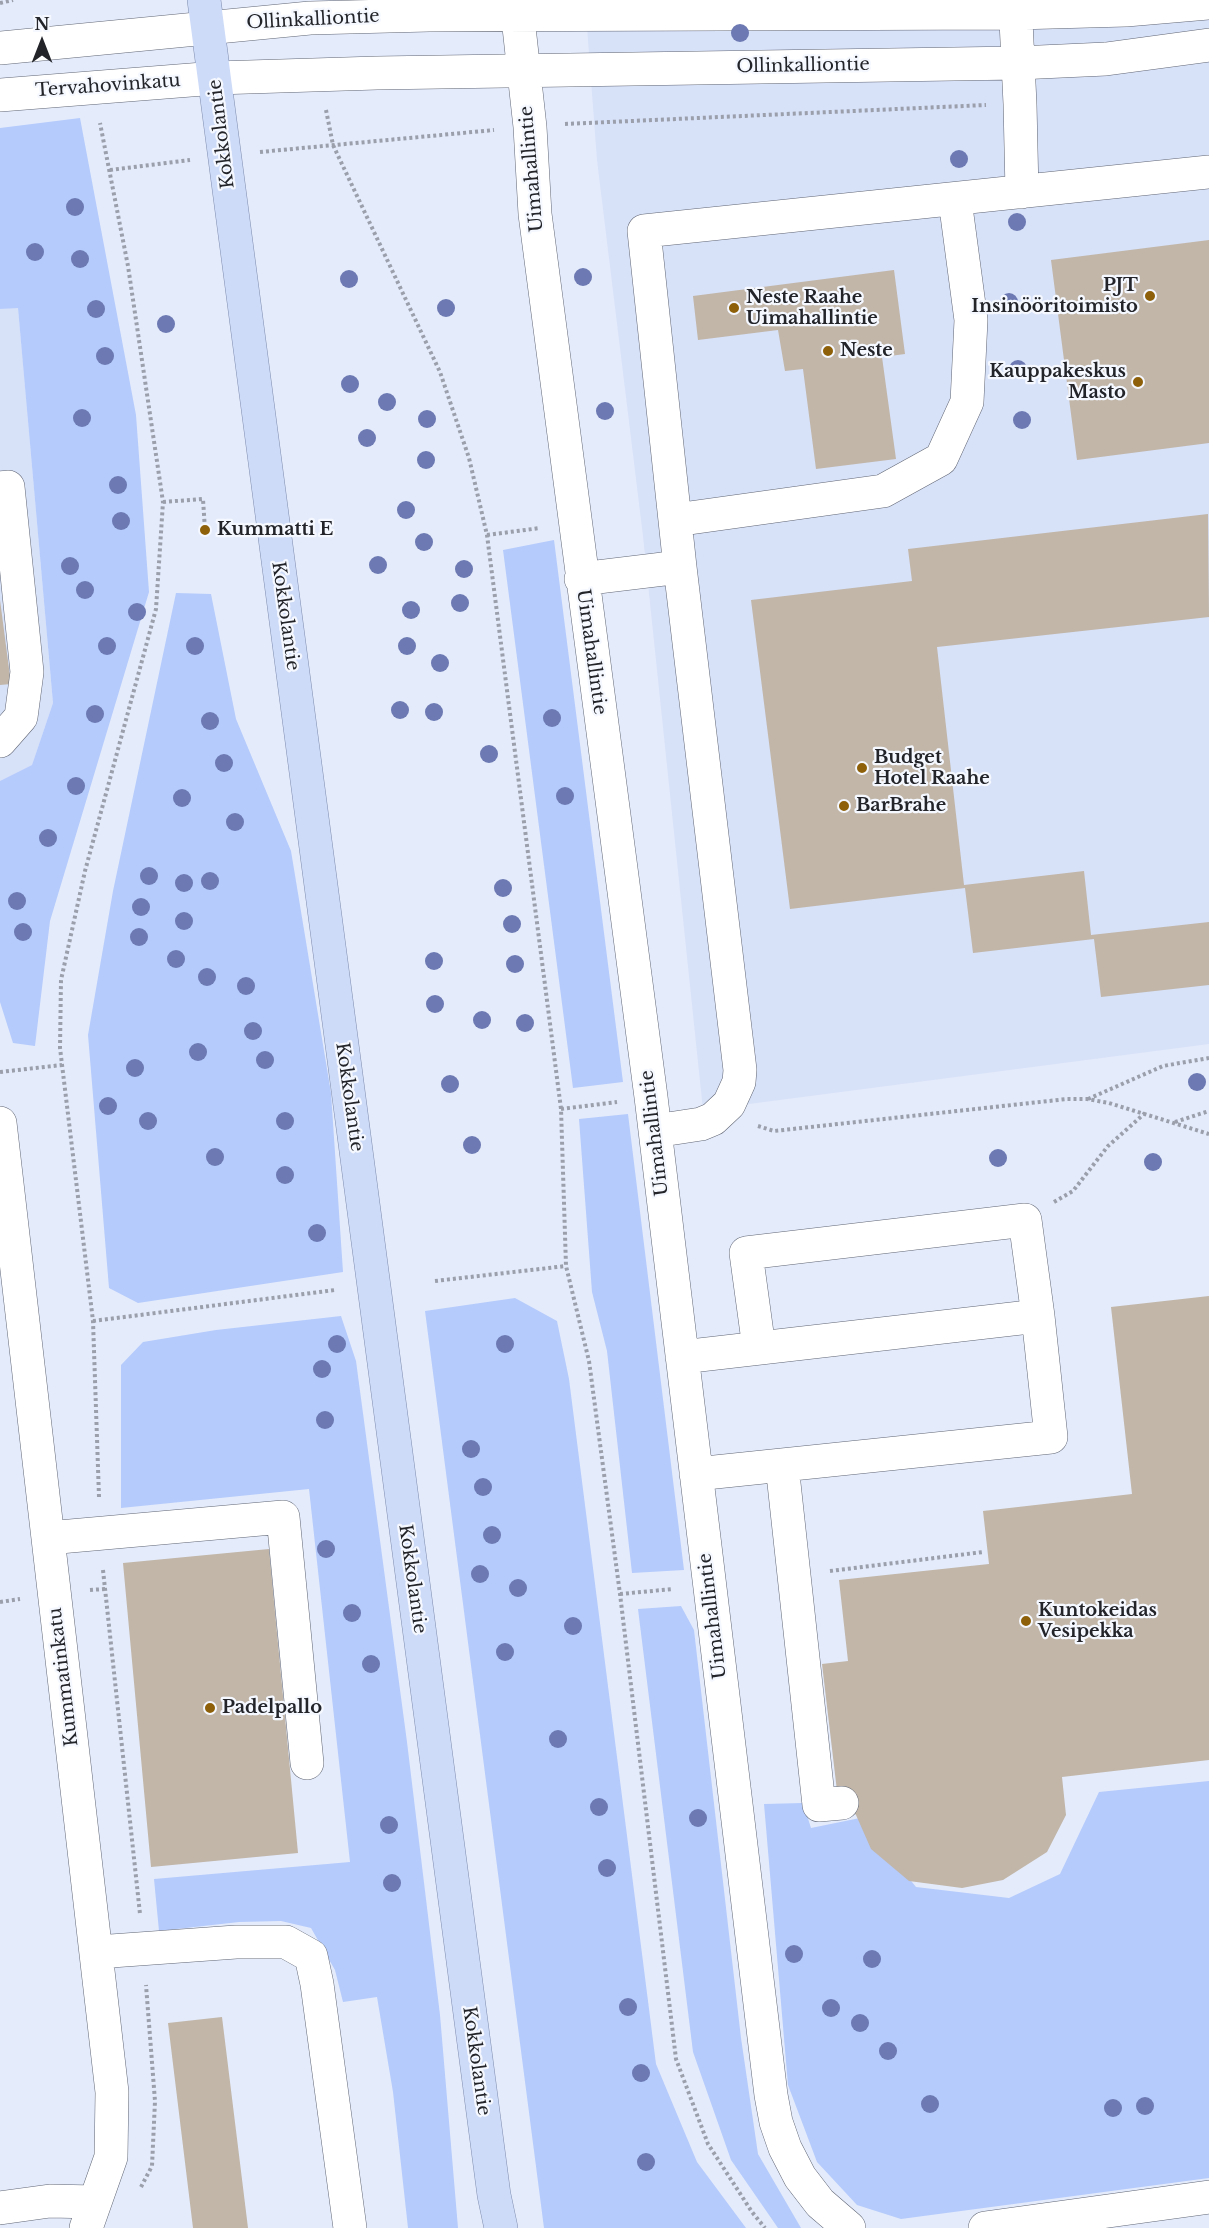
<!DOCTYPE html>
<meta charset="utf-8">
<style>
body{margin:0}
#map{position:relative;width:1209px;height:2228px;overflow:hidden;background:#e4ebfb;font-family:"Libre Baskerville",serif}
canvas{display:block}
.north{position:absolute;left:12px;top:12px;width:60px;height:60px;-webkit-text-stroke:4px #f5f8ff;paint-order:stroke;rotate:0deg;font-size:16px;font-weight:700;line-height:24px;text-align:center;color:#22242a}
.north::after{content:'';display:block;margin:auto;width:21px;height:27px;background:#22242a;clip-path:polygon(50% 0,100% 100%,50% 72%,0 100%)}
</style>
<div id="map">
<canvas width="1209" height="2228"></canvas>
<div class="north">N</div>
</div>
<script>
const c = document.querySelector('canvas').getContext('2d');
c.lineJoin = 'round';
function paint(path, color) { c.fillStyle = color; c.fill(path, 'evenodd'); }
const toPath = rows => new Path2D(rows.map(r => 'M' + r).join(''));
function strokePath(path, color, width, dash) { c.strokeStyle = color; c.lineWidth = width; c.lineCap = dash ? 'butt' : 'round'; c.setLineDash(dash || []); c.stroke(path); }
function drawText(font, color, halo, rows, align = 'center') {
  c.font = font + ' "Libre Baskerville",serif'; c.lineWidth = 4.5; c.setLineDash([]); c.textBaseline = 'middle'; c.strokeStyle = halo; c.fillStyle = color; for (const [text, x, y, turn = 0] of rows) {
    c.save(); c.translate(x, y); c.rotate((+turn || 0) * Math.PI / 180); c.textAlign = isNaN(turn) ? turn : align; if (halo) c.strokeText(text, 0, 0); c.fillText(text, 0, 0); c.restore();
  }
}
paint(toPath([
 [585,0,1209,0,1209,1044,703,1110,643,536,597,160],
 [18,307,53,703,32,765,0,781,0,309]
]), '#d7e1f8');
paint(toPath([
 [80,118,136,415,149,592,50,921,35,1046,13,1043,0,1002,0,781,32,765,53,703,18,308,0,309,0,128],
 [554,540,623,1082,573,1088,503,550],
 [176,593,211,594,236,719,291,851,331,1093,343,1272,138,1303,109,1288,88,1035,113,891],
 [628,1114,684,1570,632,1573,607,1351,592,1292,579,1119],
 [515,1298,557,1321,569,1379,656,2064,697,2162,746,2228,544,2228,425,1311],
 [341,1316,356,1361,407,1742,440,2015,458,2228,408,2228,393,2092,377,1997,343,2002,335,1970,311,1928,281,1921,239,1922,159,1931,154,1879,350,1862,309,1489,121,1508,121,1365,143,1342,216,1330],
 [681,1606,694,1630,741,2038,758,2154,801,2228,778,2228,731,2160,693,2052,638,1609],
 [1209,1781,1209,2178,901,2219,857,2205,817,2162,788,2085,764,1804,803,1803,811,1828,860,1818,916,1887,1009,1898,1060,1874,1099,1792]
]), '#b5cbfc');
paint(toPath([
 [1209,240,1209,443,1077,460,1051,260],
 [894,270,905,354,882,357,896,459,816,469,803,369,785,371,778,330,698,340,693,296],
 [1208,514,1209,617,937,647,964,885,1084,871,1091,935,1209,922,1209,985,1101,997,1094,939,973,953,965,888,790,909,751,600,912,581,908,549],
 [0,600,11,684,0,685],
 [1209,1296,1209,1760,1062,1777,1066,1815,1047,1852,1003,1880,962,1888,909,1881,871,1849,856,1815,837,1791,822,1664,848,1661,839,1580,989,1564,983,1511,1132,1494,1111,1307],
 [269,1549,298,1853,151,1867,123,1563],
 [222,2017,248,2228,193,2228,168,2023]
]), '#c1b6a8');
const minor = toPath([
 [516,0,530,127,535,214,651,1097,771,2095,776,2122,785,2148,800,2177,820,2203,849,2228],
 [1015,0,1020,104,1022,192],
 [0,48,310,18,429,15,1016,13,1126,10,1209,3],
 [0,95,216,78,377,73,1018,63,1106,59,1209,45],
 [0,488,8,487,27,672,21,717,0,741],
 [675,520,883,491,941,459,967,402,971,320,955,200],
 [581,579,680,567],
 [0,1123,112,2092,111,2157,86,2228],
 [655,1131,701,1124,713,1119,729,1104,739,1082,740,1070,680,567,644,231,1209,172],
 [759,1348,746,1253,1025,1220,1038,1316],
 [682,1357,1038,1316,1051,1437,696,1474],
 [782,1465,819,1805,842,1803],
 [48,1538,283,1517,307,1763],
 [97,1952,236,1942,286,1942,311,1956,317,1984,350,2228],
 [0,2208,50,2201,95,2202],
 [985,2228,1209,2197]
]);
const major = toPath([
 [204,0,494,2195,501,2228]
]);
strokePath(minor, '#606674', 34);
strokePath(major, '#7d8bad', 34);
strokePath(toPath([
 [0,3,13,0],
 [326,110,333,145,440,372,469,458,487,535,561,1109,566,1266,589,1361,620,1594,676,2059,708,2144,752,2212,765,2228],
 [565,124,986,105],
 [260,152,494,130],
 [110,170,190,160],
 [163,502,203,499,205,530],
 [487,535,540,528],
 [0,1072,62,1065],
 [1088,1099,1163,1066,1209,1058],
 [561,1109,617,1102],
 [1175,1122,1209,1111],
 [758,1126,774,1131,1067,1099,1087,1099,1109,1103,1209,1134],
 [1054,1202,1073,1191,1108,1146,1145,1113],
 [435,1281,566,1266],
 [93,1321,335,1290],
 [99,1497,93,1321,60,1048,61,980,85,871,156,609,163,502,128,266,100,123],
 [103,1570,140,1914],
 [830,1571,983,1552],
 [90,1590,105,1589],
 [620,1594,673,1589],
 [0,1602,20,1599],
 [141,2187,152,2166,155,2101,146,1985]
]), '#9a9fab', 4, [3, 3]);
strokePath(minor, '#fff', 33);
strokePath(major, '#cedbf8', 33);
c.fillStyle = '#6c79b2';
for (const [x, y] of [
 [740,33],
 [959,159],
 [75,207],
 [1017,222],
 [35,252],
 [80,259],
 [583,277],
 [349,279],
 [1009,302],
 [446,308],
 [96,309],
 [166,324],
 [105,356],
 [1018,369],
 [350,384],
 [387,402],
 [605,411],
 [82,418],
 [427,419],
 [1022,420],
 [367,438],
 [426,460],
 [118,485],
 [406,510],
 [121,521],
 [424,542],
 [378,565],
 [70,566],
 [464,569],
 [85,590],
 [460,603],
 [411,610],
 [137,612],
 [107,646],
 [195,646],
 [407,646],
 [440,663],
 [400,710],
 [434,712],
 [95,714],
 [552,718],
 [210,721],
 [489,754],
 [224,763],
 [76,786],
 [565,796],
 [182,798],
 [235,822],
 [48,838],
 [149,876],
 [210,881],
 [184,883],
 [503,888],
 [17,901],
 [141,907],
 [184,921],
 [512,924],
 [23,932],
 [139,937],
 [176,959],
 [434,961],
 [515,964],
 [207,977],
 [246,986],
 [435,1004],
 [482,1020],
 [525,1023],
 [253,1031],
 [198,1052],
 [265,1060],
 [135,1068],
 [1197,1082],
 [450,1084],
 [108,1106],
 [148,1121],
 [285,1121],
 [472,1145],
 [215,1157],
 [998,1158],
 [1153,1162],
 [285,1175],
 [317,1233],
 [337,1344],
 [505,1344],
 [322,1369],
 [325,1420],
 [471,1449],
 [483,1487],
 [492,1535],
 [326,1549],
 [480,1574],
 [518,1588],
 [352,1613],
 [573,1626],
 [505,1652],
 [371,1664],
 [558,1739],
 [599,1807],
 [698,1818],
 [389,1825],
 [607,1868],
 [392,1883],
 [794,1954],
 [872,1959],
 [628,2007],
 [831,2008],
 [860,2023],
 [888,2051],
 [641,2073],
 [930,2104],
 [1145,2106],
 [1113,2108],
 [646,2162]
]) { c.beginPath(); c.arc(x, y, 9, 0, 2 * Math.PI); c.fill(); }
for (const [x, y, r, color] of [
 [1150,296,6,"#8e6009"],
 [734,308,6,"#8e6009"],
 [828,351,6,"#8e6009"],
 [1138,382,6,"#8e6009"],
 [205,530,6,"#8e6009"],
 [862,768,6,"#8e6009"],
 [844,806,6,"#8e6009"],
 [1026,1621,6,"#8e6009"],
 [210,1708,6,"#8e6009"]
]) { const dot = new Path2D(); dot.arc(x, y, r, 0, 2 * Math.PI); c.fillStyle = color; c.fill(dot); strokePath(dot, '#f5f8ff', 2); }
drawText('18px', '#22242a', '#f5f8ff', [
 ["Ollinkalliontie",313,20,-3],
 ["Ollinkalliontie",803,66,-1],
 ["Tervahovinkatu",108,86,-4],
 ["Kokkolantie",222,134,-97],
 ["Uimahallintie",532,169,-95],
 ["Kokkolantie",285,616,82],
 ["Uimahallintie",591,652,82],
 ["Kokkolantie",349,1097,82],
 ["Uimahallintie",655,1133,-97],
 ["Kokkolantie",412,1579,82],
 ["Uimahallintie",713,1616,-97],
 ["Kummatinkatu",64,1677,-97],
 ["Kokkolantie",476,2061,82]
]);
drawText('bold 18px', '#22242a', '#f5f8ff', [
 ["PJT",1138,286,"right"],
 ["Insinööritoimisto",1138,307,"right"],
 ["Neste Raahe",746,298],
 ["Uimahallintie",746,319],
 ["Neste",840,351],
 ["Kauppakeskus",1126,372,"right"],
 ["Masto",1126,393,"right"],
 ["Kummatti E",217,530],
 ["Budget",874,758],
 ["Hotel Raahe",874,779],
 ["BarBrahe",856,806],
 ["Kuntokeidas",1038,1611],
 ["Vesipekka",1038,1632],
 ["Padelpallo",222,1708]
], 'left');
</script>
